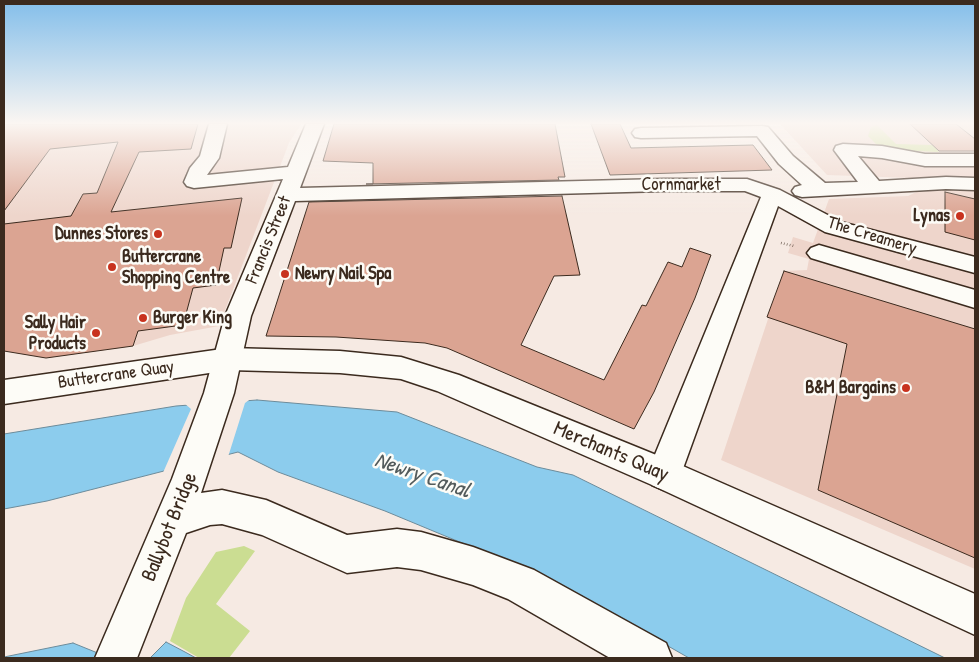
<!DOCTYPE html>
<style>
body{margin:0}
#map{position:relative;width:979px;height:662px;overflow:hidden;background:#f6eae3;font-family:"Patrick Hand",sans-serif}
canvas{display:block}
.frame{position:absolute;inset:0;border:5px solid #3b2a1e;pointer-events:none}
</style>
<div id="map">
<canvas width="979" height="662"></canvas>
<div class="frame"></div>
</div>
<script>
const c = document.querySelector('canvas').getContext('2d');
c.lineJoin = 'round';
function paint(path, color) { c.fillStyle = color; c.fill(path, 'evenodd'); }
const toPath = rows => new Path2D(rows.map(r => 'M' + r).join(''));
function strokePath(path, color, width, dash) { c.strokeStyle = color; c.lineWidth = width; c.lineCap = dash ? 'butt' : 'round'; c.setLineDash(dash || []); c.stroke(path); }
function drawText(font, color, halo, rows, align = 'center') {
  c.font = font + ' "Patrick Hand",sans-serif'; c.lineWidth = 5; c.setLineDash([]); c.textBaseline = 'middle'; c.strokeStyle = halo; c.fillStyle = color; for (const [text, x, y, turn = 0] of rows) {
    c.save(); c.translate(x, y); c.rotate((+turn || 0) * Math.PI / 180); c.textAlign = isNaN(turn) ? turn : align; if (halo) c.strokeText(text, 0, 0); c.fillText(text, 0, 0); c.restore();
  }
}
paint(toPath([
 [4,124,301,124,289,143,219,326,170,335,133,346,46,358,25,346,4,350],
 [780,124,975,124,975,184,935,182,911,178,827,175],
 [933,184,975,185,975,569,721,460,784,271,807,270,809,259,788,253,793,237,813,243,829,199,908,196]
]), '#eed5cb');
paint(toPath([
 [877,125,896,144,933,145,939,152,894,150,876,144,868,136,871,127],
 [244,546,255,551,216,604,250,631,229,658,199,658,170,641,186,598,216,552]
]), '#cbdd92');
const water = toPath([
 [257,400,397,412,537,467,573,475,945,658,689,658,556,582,385,511,278,472,238,452,47,501,4,509,4,434,176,406,257,400],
 [166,642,185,652,196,658,150,658,166,642],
 [73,643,110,658,4,658,4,657,73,643]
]);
paint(water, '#8ccced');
strokePath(water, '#6c8b9a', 1);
paint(toPath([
 [252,398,245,403,228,457,162,475,191,409,184,403]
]), '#f6eae3');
const building = toPath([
 [4,124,198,124,191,149,139,152,111,212,242,198,231,248,224,248,216,285,193,288,183,325,138,331,133,346,46,358,4,351,4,224,71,216,83,194,97,193,118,142,50,149,4,211,4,124],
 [334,124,555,124,565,177,558,177,559,180,366,184,373,184,373,163,323,161,334,124],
 [591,124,620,124,631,148,753,145,772,170,610,175,591,124],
 [910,124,956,124,975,139,975,151,939,151,910,124],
 [945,192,975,199,975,240,945,232,945,192],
 [562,196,580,275,554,276,521,345,604,380,642,305,646,306,668,262,682,267,690,248,711,255,695,298,654,392,634,429,447,348,425,343,336,337,266,336,309,202,562,196],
 [784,271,975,329,975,558,818,490,847,344,767,317,784,271]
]);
paint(building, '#dba492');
strokePath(building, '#3b2a1e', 1);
const minor = toPath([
 [209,124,227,124,219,158,207,175,288,167,306,124,324,124,300,188,663,179,747,179,780,190,841,222,975,257,975,273,825,232,778,206,681,474,676,485,664,490,652,485,647,474,761,197,745,191,663,191,295,201,251,316,234,393,201,493,222,490,266,500,347,535,397,529,421,532,473,547,534,570,666,643,672,658,610,658,508,599,473,585,421,570,397,567,347,573,262,535,222,524,210,525,186,533,137,658,95,658,172,479,204,393,225,316,283,179,194,188,187,186,184,182,190,168,200,156,209,124],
 [762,126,768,127,793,156,825,183,858,182,834,150,836,146,843,144,882,146,925,154,975,154,975,166,925,166,882,158,858,156,879,181,946,177,975,178,975,190,946,189,802,197,795,195,792,191,795,187,802,185,779,164,757,136,641,138,635,137,632,133,635,129,641,128,762,126],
 [819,245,975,290,975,308,811,258,807,253,811,248,819,245]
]);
const major = toPath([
 [229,348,340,351,401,357,459,375,676,463,975,594,975,635,652,485,437,391,401,379,340,373,229,370,4,404,4,380,229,348]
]);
strokePath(minor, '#3b2a1e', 3);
strokePath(major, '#3b2a1e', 3);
strokePath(toPath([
 [781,243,794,246]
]), '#3b2a1e', 2.5, [0.5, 2.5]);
paint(minor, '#fdfcf7');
paint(major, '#fdfcf7');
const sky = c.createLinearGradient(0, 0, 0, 216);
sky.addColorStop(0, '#83beea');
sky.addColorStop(0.57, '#fbf6f2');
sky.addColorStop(1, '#fbf6f200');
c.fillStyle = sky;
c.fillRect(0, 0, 979, 216);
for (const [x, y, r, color] of [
 [960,216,5,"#c8321e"],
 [158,234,5,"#c8321e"],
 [112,267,5,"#c8321e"],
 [285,274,5,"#c8321e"],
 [143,318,5,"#c8321e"],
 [96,333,5,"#c8321e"],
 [906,388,5,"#c8321e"]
]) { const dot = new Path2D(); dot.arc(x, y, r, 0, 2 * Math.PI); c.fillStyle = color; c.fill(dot); strokePath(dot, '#fdfcf7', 2); }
drawText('18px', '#3b2a1e', '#fdfcf7', [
 ["Cornmarket",681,185],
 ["The Creamery",872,236,17],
 ["Francis Street",269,240,-68],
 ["Buttercrane Quay",116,375,-8]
]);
drawText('bold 18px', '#3b2a1e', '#fdfcf7', [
 ["Lynas",950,216],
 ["Dunnes Stores",148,234],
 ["Buttercrane",122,257,"left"],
 ["Shopping Centre",122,278,"left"],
 ["Newry Nail Spa",295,274,"left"],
 ["Burger King",153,318,"left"],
 ["Sally Hair",86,323],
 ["Products",86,344],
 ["B&M Bargains",896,388]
], 'right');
drawText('21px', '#3b2a1e', '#fdfcf7', [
 ["Merchants Quay",611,452,23],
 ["Ballybot Bridge",170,527,-68]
]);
drawText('italic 22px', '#535b5c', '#fdfcf7', [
 ["Newry Canal",422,476,19]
]);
</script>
